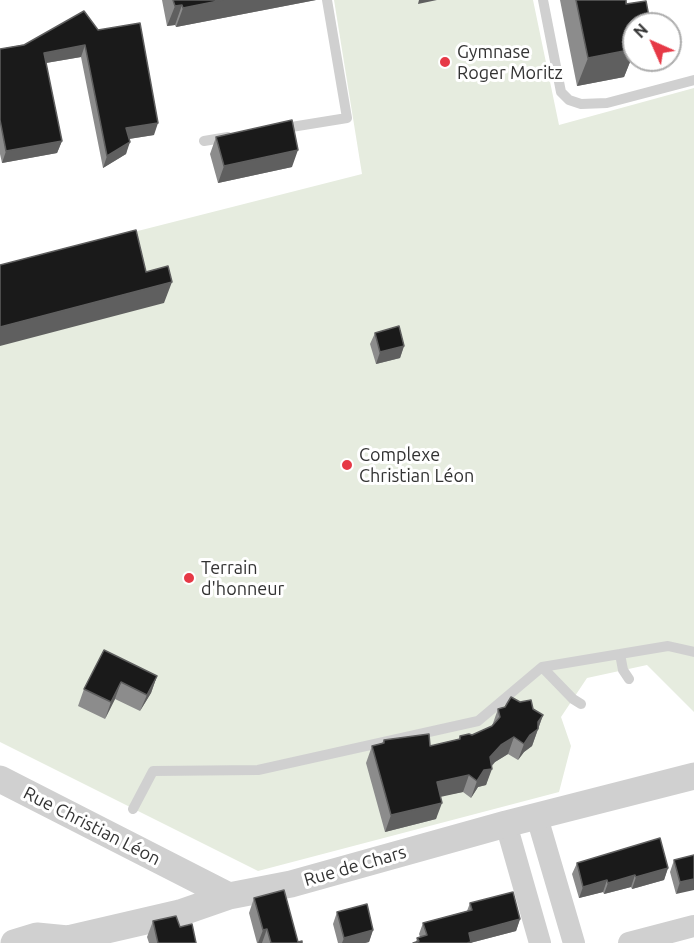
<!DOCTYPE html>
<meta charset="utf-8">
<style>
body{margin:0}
#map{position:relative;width:694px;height:943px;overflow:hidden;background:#fff;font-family:Ubuntu,sans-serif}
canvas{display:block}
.north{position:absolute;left:622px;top:12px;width:60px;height:60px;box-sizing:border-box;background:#fff;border:2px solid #adadad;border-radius:50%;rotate:315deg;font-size:16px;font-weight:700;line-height:24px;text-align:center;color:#333}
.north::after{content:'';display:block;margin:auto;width:21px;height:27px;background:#e63946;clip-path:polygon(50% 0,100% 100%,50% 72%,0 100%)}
</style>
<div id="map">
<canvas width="694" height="943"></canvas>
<div class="north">N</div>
</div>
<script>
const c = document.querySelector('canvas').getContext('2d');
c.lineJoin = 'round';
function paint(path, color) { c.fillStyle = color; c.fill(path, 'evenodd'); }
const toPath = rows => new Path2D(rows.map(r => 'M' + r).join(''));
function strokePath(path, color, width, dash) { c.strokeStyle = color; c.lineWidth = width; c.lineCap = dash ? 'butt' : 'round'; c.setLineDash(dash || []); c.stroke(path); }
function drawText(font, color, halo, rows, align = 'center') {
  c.font = font + ' Ubuntu,sans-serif'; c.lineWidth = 6; c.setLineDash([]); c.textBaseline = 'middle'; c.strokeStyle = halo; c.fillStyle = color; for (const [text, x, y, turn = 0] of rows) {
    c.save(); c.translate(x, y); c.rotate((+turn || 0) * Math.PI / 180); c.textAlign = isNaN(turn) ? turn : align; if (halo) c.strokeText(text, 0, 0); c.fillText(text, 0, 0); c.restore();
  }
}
paint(toPath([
 [334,0,533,0,559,125,694,88,694,712,647,665,587,678,561,717,571,746,559,792,258,871,0,742,0,266,362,174]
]), '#e6ecdf');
strokePath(toPath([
 [543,0,561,92,569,100,581,104,607,103,694,80],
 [279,129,347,118,327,0],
 [204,141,228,137],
 [620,654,623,670,629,679],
 [542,667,573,699,581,704],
 [133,809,153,771,258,770,478,721,542,667,668,646,694,652]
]), '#d0d0d0', 10);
strokePath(toPath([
 [537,817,574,943],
 [506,824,540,943],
 [629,943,694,926]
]), '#d0d0d0', 22);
strokePath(toPath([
 [0,779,229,896],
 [14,943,37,936,68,939,180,913,229,896,291,884,506,824,694,776]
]), '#d0d0d0', 27);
paint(toPath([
 [162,0,316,0,176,27,175,25,167,26],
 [560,0,626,0,634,24,634,52,624,77,577,86],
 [98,30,154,135,129,139,126,154,103,168,81,57,46,63,62,141,57,153,2,163,0,154,0,49],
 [216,137,292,167,218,183,210,154],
 [375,333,404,346,400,358,376,364,370,344],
 [157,676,151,693,140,711,115,699,105,719,78,706,84,689],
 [520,702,543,715,532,746,524,752,518,760,508,754,495,762,492,766,486,785,478,787,471,798,463,792,441,796,436,819,385,832,366,763,372,746,382,743,384,740,430,746,459,739,460,736,472,735,492,726,498,709],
 [694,855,676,894,670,872,674,860],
 [577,863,668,868,664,880,632,889,631,887,604,894,603,892,579,898,572,874],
 [254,898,298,942,302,943,257,943,249,913],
 [470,903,520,919,516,931,470,943,413,943,416,942,417,938,420,937,419,934,423,923,467,911],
 [337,912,373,930,369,942,365,943,338,943,333,924],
 [153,921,180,927,196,943,149,943,147,937]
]), '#8c8c8c');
paint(toPath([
 [223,0,316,0,176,27,183,8],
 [419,0,437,0,418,4],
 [182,5,175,25,167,26,175,6],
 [634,26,634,52,624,77,577,86,588,58,631,27],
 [85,45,81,57,40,64,44,53],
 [158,123,154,135,122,140,126,128],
 [62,141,57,153,2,163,6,151],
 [130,142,126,154,103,168,107,156],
 [298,150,292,167,218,183,224,166],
 [172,282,164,303,0,346,0,327],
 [404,346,400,358,376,364,380,352],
 [157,676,151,693,140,711,147,695],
 [121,682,115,699,105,719,111,702],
 [543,715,532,746,524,752,518,760,524,744],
 [514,737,508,754,495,762,488,769,492,769,486,785,478,787,471,798,477,781,490,757,501,745],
 [469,775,463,792,431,799,437,782],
 [442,803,436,819,385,832,391,815],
 [668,868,664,880,632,889,636,877],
 [635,875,631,887,604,894,608,883],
 [694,879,694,890,676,894,680,882],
 [607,880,603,892,579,898,583,887],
 [520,919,516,931,470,943,465,943,469,933],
 [267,929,262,943,258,943,263,930],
 [373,930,369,942,365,943,342,943,344,938]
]), '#5f5f5f');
const building = toPath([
 [173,0,223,0,183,8,182,5,175,6,173,0],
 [576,0,626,0,626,4,646,1,650,22,643,24,634,24,634,26,631,27,634,49,588,58,576,0],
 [84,11,98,30,140,23,158,123,126,128,130,142,107,156,85,45,44,53,62,141,6,151,0,120,0,49,24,45,84,11],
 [292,120,298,150,224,166,216,137,292,120],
 [136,230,146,272,168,266,172,282,0,327,0,265,136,230],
 [399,326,404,346,380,352,375,333,399,326],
 [104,650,157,676,147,695,121,682,111,702,84,689,104,650],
 [511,697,520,702,531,700,533,709,543,715,538,722,538,729,530,735,524,744,514,737,501,745,490,757,492,769,484,770,477,781,469,775,437,782,442,803,391,815,372,746,384,743,384,740,429,734,430,746,460,739,460,736,469,734,472,735,492,726,500,717,498,709,505,707,511,697],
 [660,838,668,868,636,877,635,875,608,883,607,880,583,887,577,863,660,838],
 [694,855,694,879,680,882,674,860,694,855],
 [284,890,298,942,302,941,302,943,271,943,267,929,263,930,254,898,284,890],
 [513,892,520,919,469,933,471,942,467,943,413,943,419,941,417,938,427,935,423,923,472,910,470,903,513,892],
 [367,904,373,930,344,938,337,912,367,904],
 [176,916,180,927,192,924,196,943,158,943,153,921,176,916]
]);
paint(building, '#1a1a1a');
strokePath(building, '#5f5f5f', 1.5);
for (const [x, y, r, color] of [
 [445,62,6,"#e63946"],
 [347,465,6,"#e63946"],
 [189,578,6,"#e63946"]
]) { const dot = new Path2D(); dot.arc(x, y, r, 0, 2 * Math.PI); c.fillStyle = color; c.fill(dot); strokePath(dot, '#fff', 2); }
drawText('18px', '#333', '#fff', [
 ["Gymnase",457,52],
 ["Roger Moritz",457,73],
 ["Complexe",359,455],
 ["Christian Léon",359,476],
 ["Terrain",201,568],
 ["d'honneur",201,589]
], 'left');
drawText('18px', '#333', '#fff', [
 ["Rue Christian Léon",92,826,27],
 ["Rue de Chars",355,866,-16]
]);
</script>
